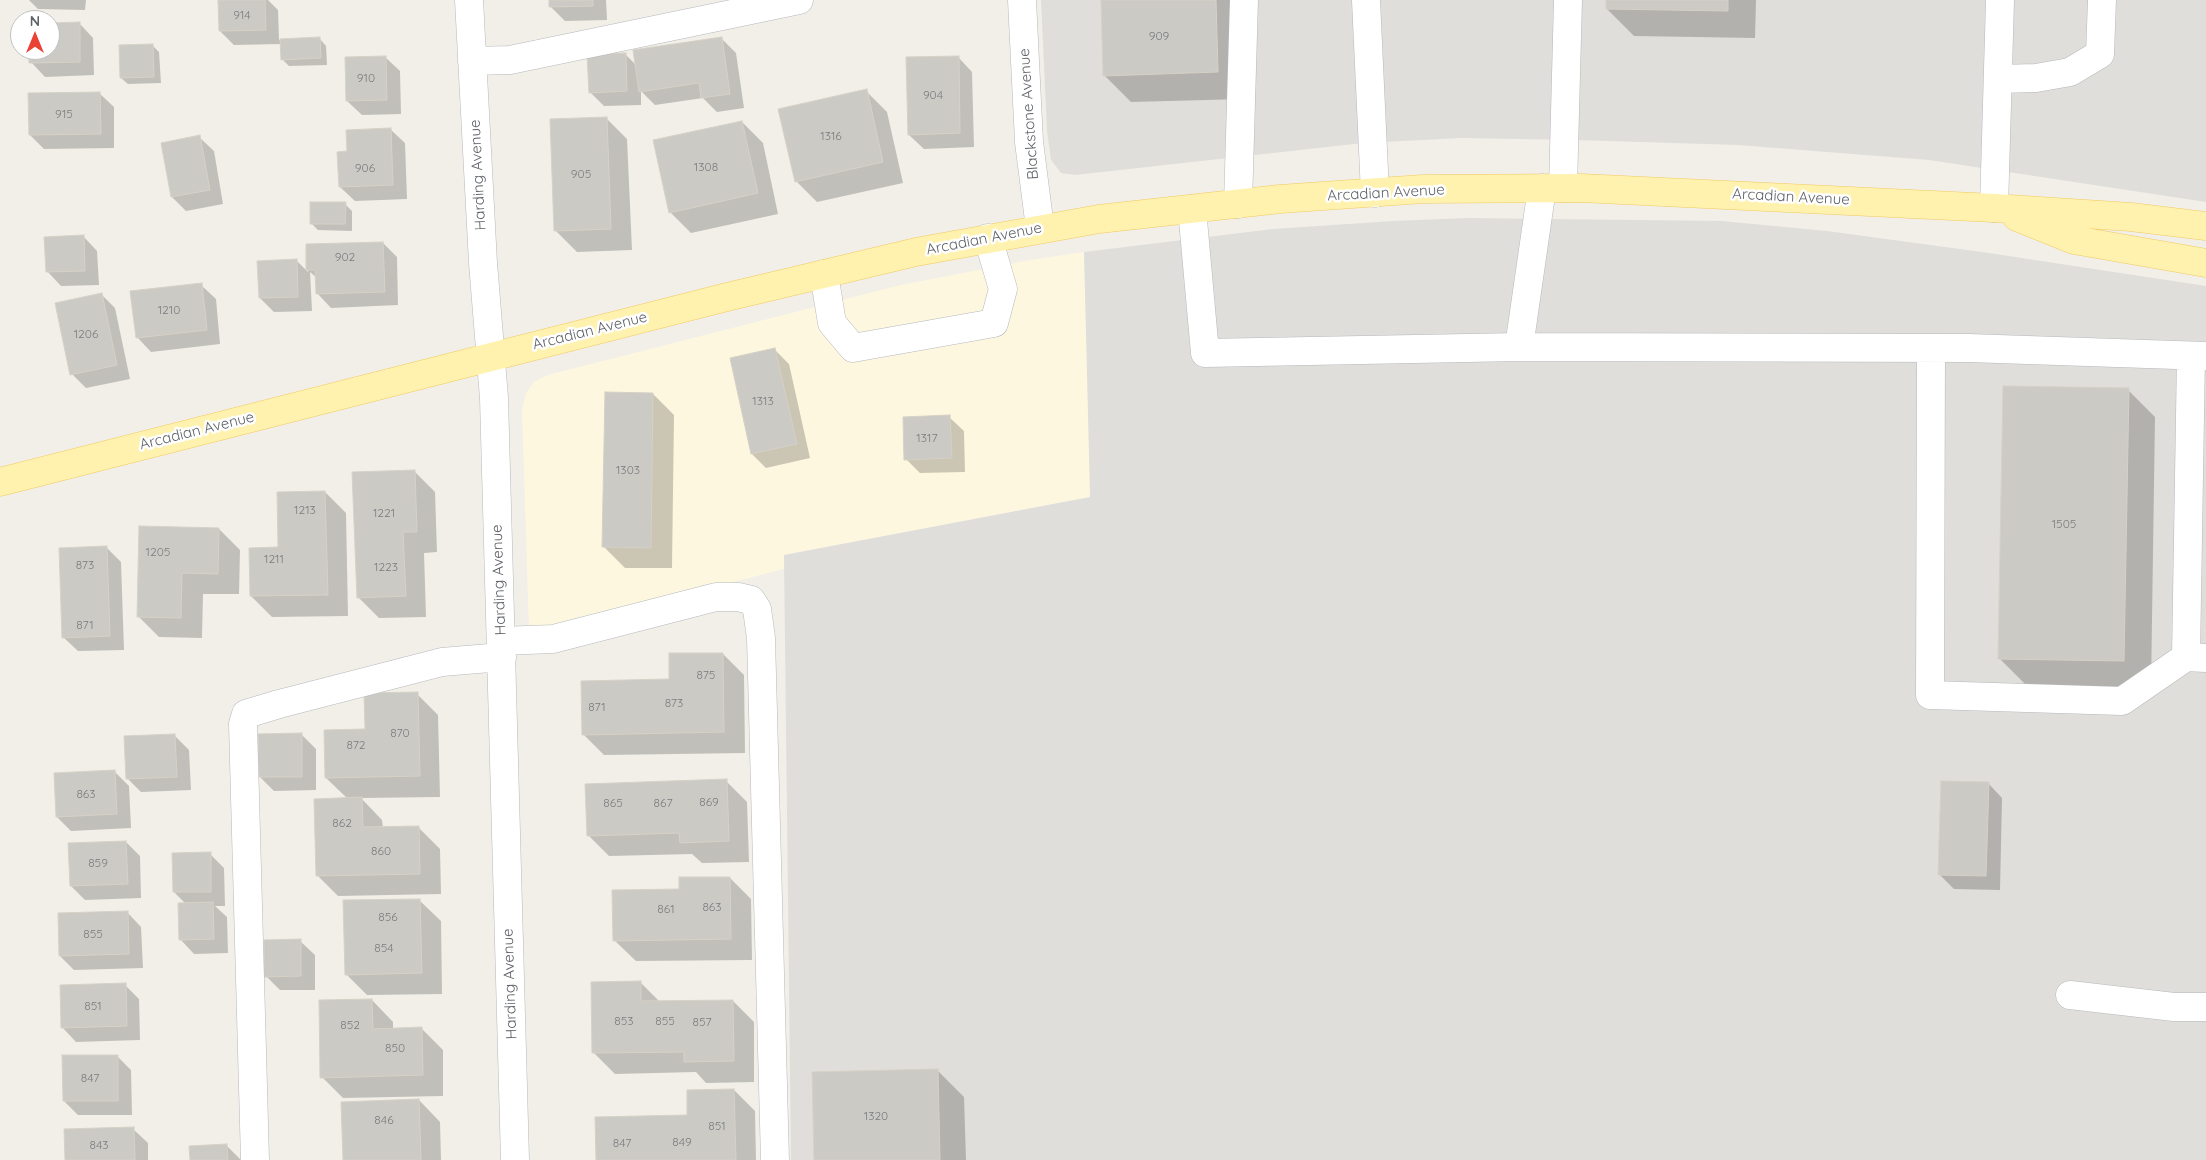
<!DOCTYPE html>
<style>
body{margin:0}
#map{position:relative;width:2206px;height:1160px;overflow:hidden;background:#f1efe8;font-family:Quicksand,sans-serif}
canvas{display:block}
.north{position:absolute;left:10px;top:10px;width:50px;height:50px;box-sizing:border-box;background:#fff;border:1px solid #bfc1c3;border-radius:50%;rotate:0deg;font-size:14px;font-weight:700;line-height:20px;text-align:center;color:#5f6368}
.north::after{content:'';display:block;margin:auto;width:18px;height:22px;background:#ea4335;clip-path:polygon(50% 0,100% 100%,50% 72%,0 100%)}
</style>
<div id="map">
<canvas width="2206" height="1160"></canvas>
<div class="north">N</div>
</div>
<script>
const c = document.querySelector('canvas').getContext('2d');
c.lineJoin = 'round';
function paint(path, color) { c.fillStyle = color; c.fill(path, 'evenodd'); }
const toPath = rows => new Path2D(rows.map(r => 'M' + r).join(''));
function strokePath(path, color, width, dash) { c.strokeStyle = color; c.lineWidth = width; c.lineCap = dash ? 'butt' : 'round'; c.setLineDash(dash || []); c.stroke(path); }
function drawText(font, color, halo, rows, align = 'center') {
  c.font = font + ' Quicksand,sans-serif'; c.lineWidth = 5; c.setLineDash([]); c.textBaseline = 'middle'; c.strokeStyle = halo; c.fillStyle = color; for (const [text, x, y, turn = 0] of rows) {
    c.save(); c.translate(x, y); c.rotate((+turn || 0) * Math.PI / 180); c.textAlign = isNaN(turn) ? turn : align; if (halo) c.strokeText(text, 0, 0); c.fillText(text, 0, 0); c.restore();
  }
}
paint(toPath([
 [1084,252,1091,497,784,555,784,569,588,619,529,629,522,410,526,393,534,382,548,375,901,285,1030,260]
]), '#fef7e0');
paint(toPath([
 [1041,0,2206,0,2206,202,1929,160,1738,145,1574,140,1462,138,1363,143,1075,175,1061,173,1051,160,1047,131],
 [1466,218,1722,221,1827,231,1982,252,2206,286,2206,1160,791,1160,784,555,1090,497,1084,252,1273,229,1393,221]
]), '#e0deda');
paint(toPath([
 [29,0,86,0,85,10,38,9],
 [219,0,268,0,278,10,279,40,320,39,326,46,327,65,289,66,282,59,281,44,234,45,220,31],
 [550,0,606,0,607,20,565,21,551,7],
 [1102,0,1242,0,1245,99,1131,102,1104,75],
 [1607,0,1756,0,1755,38,1634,36,1607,9],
 [79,23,93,38,94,75,45,77,31,62,30,50,50,50,50,24],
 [722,39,736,53,744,108,717,112,703,98,655,105,641,91,641,105,604,106,590,92,626,55,637,66],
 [152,45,159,52,161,83,128,84,121,78],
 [385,57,400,71,401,114,362,115,347,101],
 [958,57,972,72,974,147,924,149,909,135],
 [866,91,887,112,903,183,817,202,796,181],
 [99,93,114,107,114,148,44,149,30,135],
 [606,118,627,139,632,250,577,252,556,231],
 [742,122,763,143,778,214,691,233,670,212],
 [390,129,405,143,407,199,355,201,340,187],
 [199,137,214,151,223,204,186,211,172,197],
 [345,204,352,211,352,231,318,230,311,223],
 [83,236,97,251,99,285,61,286,47,271],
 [383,243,397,257,398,305,331,308,317,293,317,278,310,272,312,311,274,312,260,298,296,260,308,272,307,245],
 [201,285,216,299,220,344,151,352,137,337],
 [101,294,115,308,130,379,86,388,72,374],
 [775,350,789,364,810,458,766,468,752,454,731,359],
 [2128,390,2155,417,2151,687,2027,686,2000,659],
 [653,394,674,415,672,568,625,568,604,547],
 [949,417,964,431,965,472,920,473,906,459],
 [414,471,435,492,437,552,424,553,426,617,379,618,358,597],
 [325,492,346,513,348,616,272,617,251,596,279,548],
 [219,529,240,550,239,594,203,594,202,638,159,637,138,616],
 [106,547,121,562,124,650,78,651,63,637],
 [723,654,744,675,745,753,604,755,583,734,670,681],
 [417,694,438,715,440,797,361,798,382,820,383,828,419,828,440,849,441,894,338,896,317,875,348,799,326,778,367,730],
 [301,734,316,749,316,790,274,791,260,777],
 [174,735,189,750,191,790,141,792,127,778],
 [115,772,129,786,131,828,71,831,57,817],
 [726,781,747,802,749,862,702,863,692,854,609,856,588,835],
 [1988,783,2002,798,2000,890,1954,889,1939,874],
 [126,842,140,856,141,898,85,900,71,886],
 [210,854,224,868,225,906,215,906,227,917,228,953,194,954,180,939,186,904,174,892],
 [730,878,751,899,752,960,636,961,614,940,680,890],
 [419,900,441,921,442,994,367,995,346,974],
 [127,912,141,927,143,968,74,970,60,956],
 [300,941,315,955,315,990,280,990,266,976],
 [640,982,660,1002,733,1001,754,1022,754,1082,706,1083,696,1072,615,1074,594,1053],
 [125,985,139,999,140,1040,76,1042,62,1027],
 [372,1000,393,1022,393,1029,422,1029,443,1050,443,1096,343,1098,322,1077],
 [117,1056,131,1070,132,1115,78,1115,64,1101],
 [937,1070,964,1097,966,1160,816,1160],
 [734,1090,755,1111,756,1160,597,1160,689,1116],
 [419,1100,440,1122,441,1160,345,1160],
 [133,1129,148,1143,148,1160,66,1160],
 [227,1146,241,1160,191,1160]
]), '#0003');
const building = toPath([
 [218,0,265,0,266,30,219,31,218,0],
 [549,0,593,0,593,6,549,7,549,0],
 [1101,0,1216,0,1218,72,1103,76,1101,0],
 [1606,0,1728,0,1728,11,1606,9,1606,0],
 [80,22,80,62,29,63,29,50,50,50,50,23,80,22],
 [320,37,321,58,281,60,280,39,320,37],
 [722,37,730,94,701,98,699,83,639,92,633,50,722,37],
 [153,44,154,77,120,78,119,45,153,44],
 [626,53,627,91,589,93,587,54,626,53],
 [386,56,387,100,346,101,345,57,386,56],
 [959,56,960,133,908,135,906,57,959,56],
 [867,89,883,162,795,182,778,109,867,89],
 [100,92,101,134,29,135,28,93,100,92],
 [607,117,611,229,554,231,550,119,607,117],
 [742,121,758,193,669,213,653,140,742,121],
 [391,128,393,185,339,187,337,152,347,151,346,130,391,128],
 [200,135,210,190,171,197,161,143,200,135],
 [310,202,346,202,345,224,310,224,310,202],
 [84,235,85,271,46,272,44,237,84,235],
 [383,242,385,292,316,294,315,270,306,270,306,244,383,242],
 [297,259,298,297,259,298,257,261,297,259],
 [202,283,207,330,136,338,130,291,202,283],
 [102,293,117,365,70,375,55,303,102,293],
 [775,348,797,444,751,454,730,358,775,348],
 [2003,386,2129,388,2124,661,1998,659,2003,386],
 [605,392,653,393,651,548,602,547,605,392],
 [950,415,952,458,904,460,903,417,950,415],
 [415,470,417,532,403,532,406,596,357,598,352,472,415,470],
 [325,491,328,595,250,596,249,548,278,547,277,492,325,491],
 [139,526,219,528,218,574,182,573,181,618,137,617,139,526],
 [107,546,110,636,62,638,59,548,107,546],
 [669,653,723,653,724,732,582,735,581,681,669,679,669,653],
 [418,692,420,776,325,778,324,730,365,729,364,693,418,692],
 [302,733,302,777,259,777,258,734,302,733],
 [175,734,177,777,126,779,124,736,175,734],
 [115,770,117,814,56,817,54,773,115,770],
 [727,779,729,841,680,843,679,833,587,836,585,784,727,779],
 [1941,781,1989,782,1986,876,1938,875,1941,781],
 [362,797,363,827,419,826,420,874,316,876,314,799,362,797],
 [126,841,128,884,70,886,68,843,126,841],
 [211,852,211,892,173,892,172,853,211,852],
 [679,877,730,877,731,939,613,941,612,890,679,889,679,877],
 [420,899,422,973,345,975,343,900,420,899],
 [213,902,214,939,179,940,178,903,213,902],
 [128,911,129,954,59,956,58,913,128,911],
 [301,939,301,976,264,977,264,940,301,939],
 [641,981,641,1001,733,1000,734,1061,684,1062,684,1052,592,1053,591,982,641,981],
 [126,983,127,1026,61,1028,60,985,126,983],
 [372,999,373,1029,422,1027,423,1075,320,1078,319,1000,372,999],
 [62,1055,118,1055,118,1101,63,1101,62,1055],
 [938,1069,940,1160,814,1160,812,1072,938,1069],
 [734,1089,736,1160,596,1160,595,1117,687,1115,687,1090,734,1089],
 [419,1099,421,1160,343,1160,341,1102,419,1099],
 [134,1127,135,1160,65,1160,64,1129,134,1127],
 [227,1144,228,1160,190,1160,189,1146,227,1144]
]);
paint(building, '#cccac5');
strokePath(building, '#d6d1c6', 1);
const minor = toPath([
 [469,0,483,263,494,398,515,1160],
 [1022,0,1029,142,1040,228],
 [1366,0,1375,193],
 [472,61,510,60,799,0],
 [1998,79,2036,78,2070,72,2100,54,2102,0],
 [1563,188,1568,0],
 [1238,204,1244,0],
 [1994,208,2000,0],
 [1192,209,1205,353,1519,347,1542,188],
 [824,274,832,323,853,348,994,323,1003,289,988,238],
 [1519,347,1968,348,2206,356],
 [1931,348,1930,695,2122,701,2186,657],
 [2191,356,2186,657,2206,658],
 [501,641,553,639,716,597,738,597,751,600,757,609,761,638,775,1160],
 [2070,995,2174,1007,2206,1007],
 [255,1160,243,724,246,714,279,704,442,662,502,657]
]);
const major = toPath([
 [2017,217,2074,240,2206,263],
 [0,482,727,297,916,252,1099,219,1280,199,1423,189,1581,188,1994,208,2131,217,2206,226]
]);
strokePath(minor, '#b5b8bc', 29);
strokePath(major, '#f2c960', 29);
strokePath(minor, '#fff', 28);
strokePath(major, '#fff2af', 28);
drawText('12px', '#7a7d7f', null, [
 ["914",242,15],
 ["909",1159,36],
 ["910",366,78],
 ["904",933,95],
 ["915",64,114],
 ["1316",831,136],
 ["1308",706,167],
 ["906",365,168],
 ["905",581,174],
 ["902",345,257],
 ["1210",169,310],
 ["1206",86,334],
 ["1313",763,401],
 ["1317",927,438],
 ["1303",628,470],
 ["1213",305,510],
 ["1221",384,513],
 ["1505",2064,524],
 ["1205",158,552],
 ["1211",274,559],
 ["873",85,565],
 ["1223",386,567],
 ["871",85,625],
 ["875",706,675],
 ["873",674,703],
 ["871",597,707],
 ["870",400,733],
 ["872",356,745],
 ["863",86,794],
 ["869",709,802],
 ["865",613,803],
 ["867",663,803],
 ["862",342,823],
 ["860",381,851],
 ["859",98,863],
 ["863",712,907],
 ["861",666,909],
 ["856",388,917],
 ["855",93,934],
 ["854",384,948],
 ["851",93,1006],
 ["853",624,1021],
 ["855",665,1021],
 ["857",702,1022],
 ["852",350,1025],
 ["850",395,1048],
 ["847",90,1078],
 ["1320",876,1116],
 ["846",384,1120],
 ["851",717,1126],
 ["849",682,1142],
 ["847",622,1143],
 ["843",99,1145]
]);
drawText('15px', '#5f6368', '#fff', [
 ["Blackstone Avenue",1029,114,-94],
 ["Harding Avenue",478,175,-93],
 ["Arcadian Avenue",1386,193,-3],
 ["Arcadian Avenue",1791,197,3],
 ["Arcadian Avenue",984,239,-11],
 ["Arcadian Avenue",590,331,-14],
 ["Arcadian Avenue",197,431,-14],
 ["Harding Avenue",499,580,-92],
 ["Harding Avenue",510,984,-92]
]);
</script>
